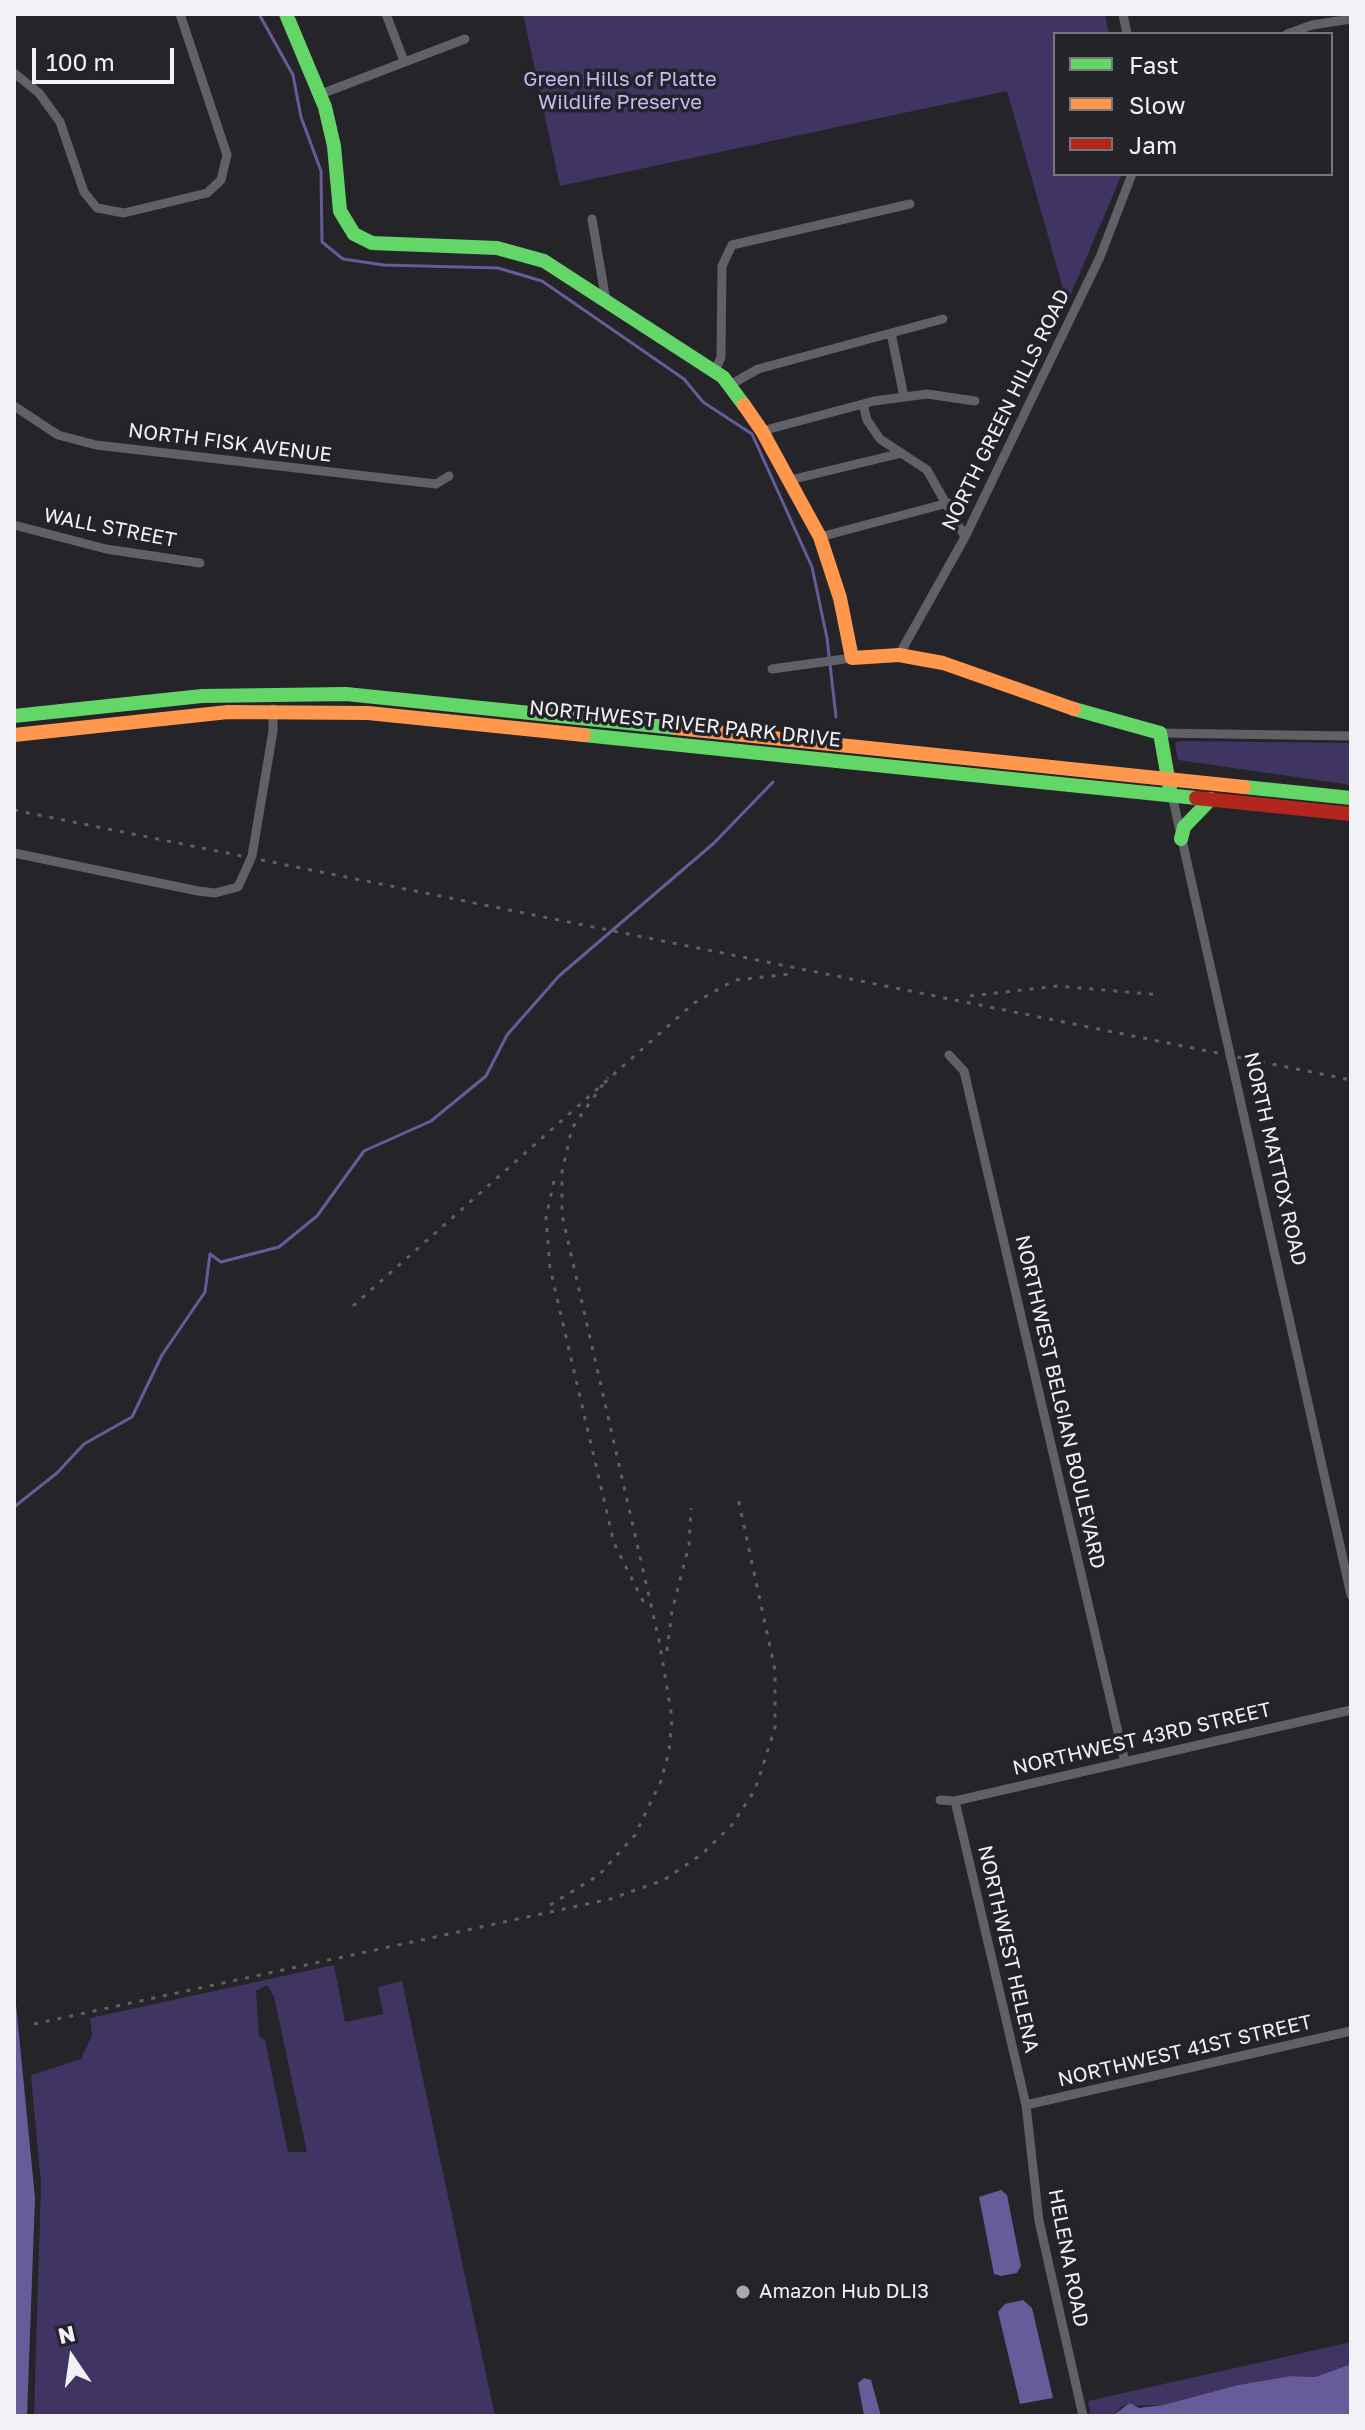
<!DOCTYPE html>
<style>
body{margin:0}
#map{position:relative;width:1365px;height:2430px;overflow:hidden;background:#252428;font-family:"Golos Text",sans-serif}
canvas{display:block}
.frame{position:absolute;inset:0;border:16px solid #f2f2f6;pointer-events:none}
.legend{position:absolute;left:1053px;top:32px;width:280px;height:144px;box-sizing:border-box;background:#242329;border:2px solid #76767b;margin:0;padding:10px 14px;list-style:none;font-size:24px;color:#f2f2f6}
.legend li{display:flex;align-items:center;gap:16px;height:40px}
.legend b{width:40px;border:2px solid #76767b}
.north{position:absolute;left:32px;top:2318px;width:80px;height:80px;-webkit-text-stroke:6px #242329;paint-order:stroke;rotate:347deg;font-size:22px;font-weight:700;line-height:32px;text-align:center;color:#f2f2f6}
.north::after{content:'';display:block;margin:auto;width:28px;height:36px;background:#f2f2f6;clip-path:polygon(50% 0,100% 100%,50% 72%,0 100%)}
.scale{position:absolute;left:32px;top:48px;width:142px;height:36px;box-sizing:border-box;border:4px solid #f2f2f6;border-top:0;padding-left:10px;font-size:24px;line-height:28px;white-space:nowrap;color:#f2f2f6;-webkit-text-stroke:6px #242329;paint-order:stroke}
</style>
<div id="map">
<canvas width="1365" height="2430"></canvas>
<div class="frame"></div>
<ul class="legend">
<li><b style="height:10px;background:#63d668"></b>Fast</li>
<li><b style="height:10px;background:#ff974d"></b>Slow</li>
<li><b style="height:10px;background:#b3261e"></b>Jam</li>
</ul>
<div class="north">N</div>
<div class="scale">100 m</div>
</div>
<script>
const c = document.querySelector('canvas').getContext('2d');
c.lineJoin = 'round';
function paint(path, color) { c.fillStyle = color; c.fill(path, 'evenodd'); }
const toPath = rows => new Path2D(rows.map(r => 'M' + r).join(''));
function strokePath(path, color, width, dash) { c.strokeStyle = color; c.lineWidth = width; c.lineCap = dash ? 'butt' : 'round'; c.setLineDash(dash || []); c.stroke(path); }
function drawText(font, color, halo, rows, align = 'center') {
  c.font = font + ' "Golos Text",sans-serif'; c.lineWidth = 7; c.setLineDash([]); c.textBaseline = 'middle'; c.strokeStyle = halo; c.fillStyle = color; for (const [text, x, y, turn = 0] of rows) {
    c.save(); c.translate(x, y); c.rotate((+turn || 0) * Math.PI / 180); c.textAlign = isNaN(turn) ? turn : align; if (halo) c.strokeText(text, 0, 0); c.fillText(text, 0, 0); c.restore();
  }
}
paint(toPath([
 [523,14,1105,14,1109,34,1055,34,1055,174,1122,174,1067,303,1007,91,560,186],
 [1180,741,1351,743,1351,785,1178,760,1175,743],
 [334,1965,345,2022,383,2014,378,1987,402,1981,495,2416,34,2416,41,2184,31,2075,81,2059,92,2035,90,2018],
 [267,1985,274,1996,307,2152,288,2152,265,2040,259,2036,256,1991],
 [1351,2342,1351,2364,1315,2377,1291,2376,1238,2385,1163,2405,1122,2406,1112,2416,1091,2416,1088,2401]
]), '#3f3462');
paint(toPath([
 [14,1984,35,2198,27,2416,14,2416],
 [1001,2190,1007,2195,1021,2266,1017,2273,1001,2276,994,2274,979,2197],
 [1023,2300,1032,2308,1053,2398,1020,2404,998,2312,1005,2304],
 [1351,2364,1351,2416,1112,2416,1130,2403,1139,2408,1163,2405,1238,2385,1291,2376,1315,2377],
 [864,2378,871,2380,881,2416,864,2416,858,2383]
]), '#675b9a');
strokePath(toPath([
 [259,14,293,75,301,117,321,171,322,242,343,259,384,265,498,268,542,281,684,379,703,402,752,434,812,567,827,638,836,717],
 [14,1507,57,1473,84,1444,132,1417,162,1355,205,1292,210,1254,221,1262,279,1247,317,1216,364,1151,431,1121,486,1076,507,1035,559,976,714,843,773,782]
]), '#675b9a', 3);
strokePath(toPath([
 [386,14,404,61],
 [1123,14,1127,34],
 [1287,34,1312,25,1351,19],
 [14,73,39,93,60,122,84,192,97,208,124,213,207,193,221,180,227,155,180,14],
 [321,94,465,39],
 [592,219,606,301],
 [891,333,904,397],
 [715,371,721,357,722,266,732,245,910,204],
 [730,385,758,369,943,319],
 [863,404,867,420,880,439,927,470,965,537],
 [14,406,58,435,96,445,436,484,449,476],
 [762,431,874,401,927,394,975,401],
 [790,480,902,453],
 [14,525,106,549,200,563],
 [820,537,948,503],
 [899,655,965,537,1100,257,1132,174],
 [772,669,852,658],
 [1160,733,1351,736],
 [1172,795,1351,1595],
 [14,853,198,891,215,893,238,887,252,856,273,731,273,709],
 [949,1055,964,1071,1125,1762],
 [940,1800,955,1801,1351,1710],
 [955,1801,1026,2105,1039,2221,1083,2416],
 [1026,2105,1351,2031]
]), '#606069', 9);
strokePath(toPath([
 [286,14,325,107,334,146,340,211,354,234,372,243,497,248,544,261,723,377,744,405],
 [1074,709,1160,733,1170,789],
 [14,716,202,696,346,694,676,728],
 [584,735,1196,798],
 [1244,787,1351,798],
 [1181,839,1184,827,1211,799]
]), '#63d668', 14);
strokePath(toPath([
 [744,405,762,431,820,537,840,598,852,658,899,655,943,663,1074,709],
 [676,728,1244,787],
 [14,735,228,712,368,713,584,735]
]), '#ff974d', 14);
strokePath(toPath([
 [1196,798,1351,814]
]), '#b3261e', 14);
strokePath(toPath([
 [14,810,1351,1080],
 [970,996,1058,986,1161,995],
 [554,1181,546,1218,550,1268,614,1543,645,1605],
 [353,1306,694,1003,735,980,791,974],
 [667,1651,672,1611,689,1545,691,1508],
 [550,1905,599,1875,635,1835,661,1781,669,1751,672,1718,659,1640,562,1215,562,1172,572,1128,608,1077],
 [34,2024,610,1899,664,1880,702,1854,731,1826,755,1790,775,1728,775,1670,738,1498]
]), '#606064', 3, [4, 8]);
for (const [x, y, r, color] of [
 [743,2292,8,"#aaaaae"]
]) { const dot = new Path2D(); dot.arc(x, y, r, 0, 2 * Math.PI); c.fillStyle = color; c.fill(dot); strokePath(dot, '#242329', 3); }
drawText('20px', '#c4bbf5', '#242329', [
 ["Green Hills of Platte",620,80],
 ["Wildlife Preserve",620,103]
]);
drawText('20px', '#f2f2f6', '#242329', [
 ["NORTH GREEN HILLS ROAD",1006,410,-64],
 ["NORTH FISK AVENUE",230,443,7],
 ["WALL STREET",110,528,11],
 ["NORTHWEST RIVER PARK DRIVE",685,724,6],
 ["NORTH MATTOX ROAD",1275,1159,77],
 ["NORTHWEST BELGIAN BOULEVARD",1060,1402,77],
 ["NORTHWEST 43RD STREET",1142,1739,-13],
 ["NORTHWEST HELENA",1008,1949,77],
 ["NORTHWEST 41ST STREET",1185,2051,-13],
 ["HELENA ROAD",1068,2258,79]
]);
drawText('20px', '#f2f2f6', '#242329', [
 ["Amazon Hub DLI3",759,2292]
], 'left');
</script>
